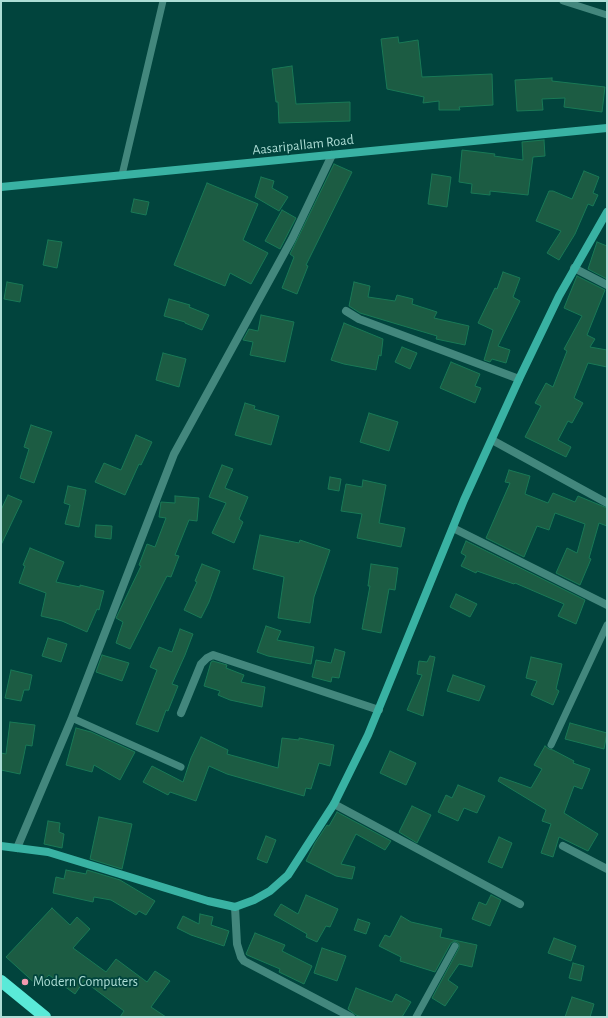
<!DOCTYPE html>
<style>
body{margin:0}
#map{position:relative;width:608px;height:1018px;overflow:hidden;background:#01443d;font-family:"Alegreya Sans",sans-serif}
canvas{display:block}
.frame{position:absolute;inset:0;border:2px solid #adddd5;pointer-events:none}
</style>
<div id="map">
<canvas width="608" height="1018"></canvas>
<div class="frame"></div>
</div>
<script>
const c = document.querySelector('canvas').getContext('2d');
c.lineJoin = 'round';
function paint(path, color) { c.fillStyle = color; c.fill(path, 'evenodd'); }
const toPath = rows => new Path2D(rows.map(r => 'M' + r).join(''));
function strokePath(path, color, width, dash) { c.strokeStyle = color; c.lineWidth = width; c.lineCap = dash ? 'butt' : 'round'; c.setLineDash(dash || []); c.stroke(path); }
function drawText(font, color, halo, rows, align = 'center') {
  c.font = font + ' "Alegreya Sans",sans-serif'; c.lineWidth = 3.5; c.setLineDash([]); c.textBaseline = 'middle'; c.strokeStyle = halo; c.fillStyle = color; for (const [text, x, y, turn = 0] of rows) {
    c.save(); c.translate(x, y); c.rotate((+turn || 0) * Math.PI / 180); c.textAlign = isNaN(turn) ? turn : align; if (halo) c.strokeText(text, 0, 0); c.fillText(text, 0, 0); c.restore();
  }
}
const building = toPath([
 [398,37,399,43,418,40,422,77,492,74,493,105,459,107,460,110,439,110,439,101,423,103,424,97,387,89,381,39,398,37],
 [292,66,296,104,350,102,350,121,279,123,278,102,276,102,272,69,292,66],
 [552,78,552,81,605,87,602,112,564,107,565,98,542,99,543,110,517,111,515,80,552,78],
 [544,140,545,156,533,157,528,195,490,191,490,195,471,193,472,184,459,182,462,150,495,154,494,156,523,160,522,142,544,140],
 [334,164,352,172,306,265,308,266,297,294,282,288,294,257,290,254,334,164],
 [584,171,599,177,593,193,598,195,593,206,588,204,575,234,559,260,547,253,561,231,536,221,549,191,553,191,572,199,584,171],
 [432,174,451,177,447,207,428,204,432,174],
 [261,177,274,181,272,188,288,197,279,211,255,197,261,177],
 [207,183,258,204,243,240,268,253,251,284,230,273,225,286,174,265,207,183],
 [134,199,149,202,146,215,131,212,134,199],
 [282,210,296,218,280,249,265,241,282,210],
 [48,240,62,242,57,268,43,265,48,240],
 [597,242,607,246,607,279,588,269,597,242],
 [503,272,520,278,513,297,520,301,498,346,510,350,506,363,492,359,490,362,484,360,493,330,478,323,495,288,497,289,503,272],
 [577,276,605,290,587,335,595,339,590,347,607,350,607,367,588,363,574,398,583,403,572,423,568,421,558,440,571,447,566,457,525,437,541,406,535,403,546,383,553,387,567,351,564,349,582,316,564,308,577,276],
 [7,282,23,285,20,302,4,299,7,282],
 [354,282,370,286,368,297,395,301,397,295,413,299,412,304,437,312,434,318,469,326,465,345,436,339,437,336,360,313,349,306,354,282],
 [169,299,190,305,189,307,209,315,202,330,185,323,185,322,164,316,169,299],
 [261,315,294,322,285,362,250,355,253,342,243,340,244,338,249,329,258,331,261,315],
 [344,323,383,339,381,356,379,355,376,370,344,364,331,360,344,323],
 [402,347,417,353,410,369,395,362,402,347],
 [163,353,186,359,179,387,156,380,163,353],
 [451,362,480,374,475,386,481,388,475,403,440,388,451,362],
 [245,403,255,406,254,409,279,416,271,445,235,435,245,403],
 [369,413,398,422,389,451,360,442,369,413],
 [31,425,52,432,34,483,20,478,29,449,24,447,31,425],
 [136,435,152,442,141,465,139,464,125,495,95,482,104,463,121,470,136,435],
 [222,465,233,469,225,488,248,497,239,519,243,522,234,543,212,533,226,503,209,497,222,465],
 [509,470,530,476,525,494,548,503,553,493,575,502,578,496,607,508,607,526,599,523,589,558,591,559,580,585,556,573,567,548,577,553,585,524,555,513,549,530,537,526,524,557,486,538,510,483,505,482,509,470],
 [330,477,341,479,339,491,328,489,330,477],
 [363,480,386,485,379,523,405,528,401,547,357,538,362,514,341,511,346,484,362,487,363,480],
 [68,486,86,490,79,527,65,524,70,505,64,503,68,486],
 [8,495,22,501,1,545,1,510,8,495],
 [175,496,199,498,197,521,189,520,175,555,179,556,171,577,167,576,130,649,116,643,123,622,116,618,141,566,139,565,147,544,155,547,166,518,159,517,161,502,175,503,175,496],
 [96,525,112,526,111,539,95,537,96,525],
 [260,535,299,543,300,540,330,550,314,597,310,623,278,618,284,577,253,569,260,535],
 [466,541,585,600,576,624,558,616,564,604,515,583,514,584,477,571,476,573,461,566,466,556,461,553,466,541],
 [30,548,64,562,56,582,80,587,80,585,104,591,99,610,97,609,87,632,62,621,41,616,46,593,19,583,25,566,23,565,30,548],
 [202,564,220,571,209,602,201,618,184,610,197,582,195,581,202,564],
 [371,564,398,568,395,590,389,589,381,633,362,629,370,586,368,586,371,564],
 [456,594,477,604,470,617,450,607,456,594],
 [266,626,281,631,277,640,314,647,311,664,268,656,257,652,266,626],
 [180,629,193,634,185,655,172,684,178,686,168,711,166,710,158,732,136,724,157,670,150,667,159,647,172,652,180,629],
 [48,638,67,644,61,662,42,656,48,638],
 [335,649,345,652,339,678,332,677,331,682,312,677,316,660,331,663,335,649],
 [102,655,129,663,122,681,96,672,102,655],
 [430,656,435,657,423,716,407,710,422,675,417,674,419,661,427,662,430,656],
 [531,657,562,664,556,689,559,691,553,705,531,695,537,681,526,678,531,657],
 [213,661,227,665,226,668,244,675,241,682,265,687,262,707,230,700,218,695,220,691,204,686,211,662,213,661],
 [11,670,32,675,29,690,24,690,21,701,5,698,11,670],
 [453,675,485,686,479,701,447,691,453,675],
 [10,722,35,725,32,746,26,745,20,774,1,770,1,753,6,754,10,722],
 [570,723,607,733,604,749,565,739,570,723],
 [76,728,91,732,135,752,120,780,94,765,92,772,66,765,76,728],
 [201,737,228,750,227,754,278,768,282,738,299,740,299,738,334,745,330,766,319,763,311,789,306,788,304,796,227,774,209,766,196,801,170,792,168,795,143,782,152,766,183,782,191,758,201,737],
 [545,746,549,749,553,750,574,761,573,763,590,769,582,789,574,786,564,813,598,834,588,851,559,837,553,857,541,853,551,824,542,821,546,810,498,781,500,777,531,788,542,769,534,765,545,746],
 [390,751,416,763,406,785,380,773,390,751],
 [458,785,485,796,477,813,464,808,458,821,438,812,446,795,452,798,458,785],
 [412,806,431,815,417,843,399,832,412,806],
 [337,812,391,841,385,850,356,834,341,864,355,867,352,879,336,876,306,861,315,843,327,825,329,826,337,812],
 [99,817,132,824,122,869,90,859,99,817],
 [48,821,60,823,59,832,64,834,62,848,44,844,48,821],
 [266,836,276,840,267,863,257,859,266,836],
 [499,837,512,843,502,868,488,862,499,837],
 [66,870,86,874,87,870,120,880,155,901,146,915,139,911,136,915,111,900,94,897,93,902,53,893,56,877,64,879,66,870],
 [306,895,338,909,330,927,326,926,317,942,306,937,307,934,274,915,281,904,298,914,306,895],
 [491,895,501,900,490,926,472,919,479,902,486,905,491,895],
 [52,908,70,925,77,917,90,929,73,948,106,972,116,959,147,982,155,971,170,981,151,1007,166,1017,120,1017,124,1011,84,981,75,994,49,975,38,986,6,957,52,908],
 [200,914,213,917,211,925,229,931,224,946,191,935,177,928,183,916,199,924,200,914],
 [401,916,411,922,442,929,440,937,477,945,472,967,459,964,448,980,458,987,445,1006,432,998,459,948,459,944,455,941,451,943,435,972,400,961,401,957,379,946,385,935,390,937,401,916],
 [358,919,370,923,366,934,354,930,358,919],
 [255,933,285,945,282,951,312,966,304,984,279,972,280,969,247,955,246,954,255,933],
 [554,938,576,946,571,961,548,953,554,938],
 [322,948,346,956,337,981,314,973,322,948],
 [573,963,584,966,581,981,569,978,573,963],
 [356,988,392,1002,396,994,411,1002,402,1017,362,1017,356,1015,348,1009,356,988],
 [572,997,594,1004,590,1017,565,1017,572,997]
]);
paint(building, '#1c5c43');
strokePath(building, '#197956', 1);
strokePath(toPath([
 [563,1,607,15],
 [122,175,163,1],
 [72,718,181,767],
 [551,745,607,625],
 [416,1017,455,946]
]), '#43877d', 7);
strokePath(toPath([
 [574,268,607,285],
 [346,311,359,319,519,379],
 [492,440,607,503],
 [453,528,607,605],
 [181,713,201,664,207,658,213,655,379,710],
 [334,804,520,904],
 [563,846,607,869],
 [17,848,72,718,174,454,292,239,332,155],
 [235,907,237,944,241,957,244,961,351,1017]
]), '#43877d', 8);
strokePath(toPath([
 [1,187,607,128],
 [1,846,48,852,208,901,235,907,254,900,270,891,288,875,334,804,368,735,464,500,519,379,559,296,607,212]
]), '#39b2a3', 8);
strokePath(toPath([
 [1,981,45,1017]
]), '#5aead8', 12);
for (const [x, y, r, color] of [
 [25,982,4,"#f29ab0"]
]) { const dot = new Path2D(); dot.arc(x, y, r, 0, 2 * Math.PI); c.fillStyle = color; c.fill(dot); strokePath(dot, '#01443d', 1.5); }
drawText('14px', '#adddd5', '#01443d', [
 ["Aasaripallam Road",303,145,-6]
]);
drawText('14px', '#adddd5', '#01443d', [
 ["Modern Computers",33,982]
], 'left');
</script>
